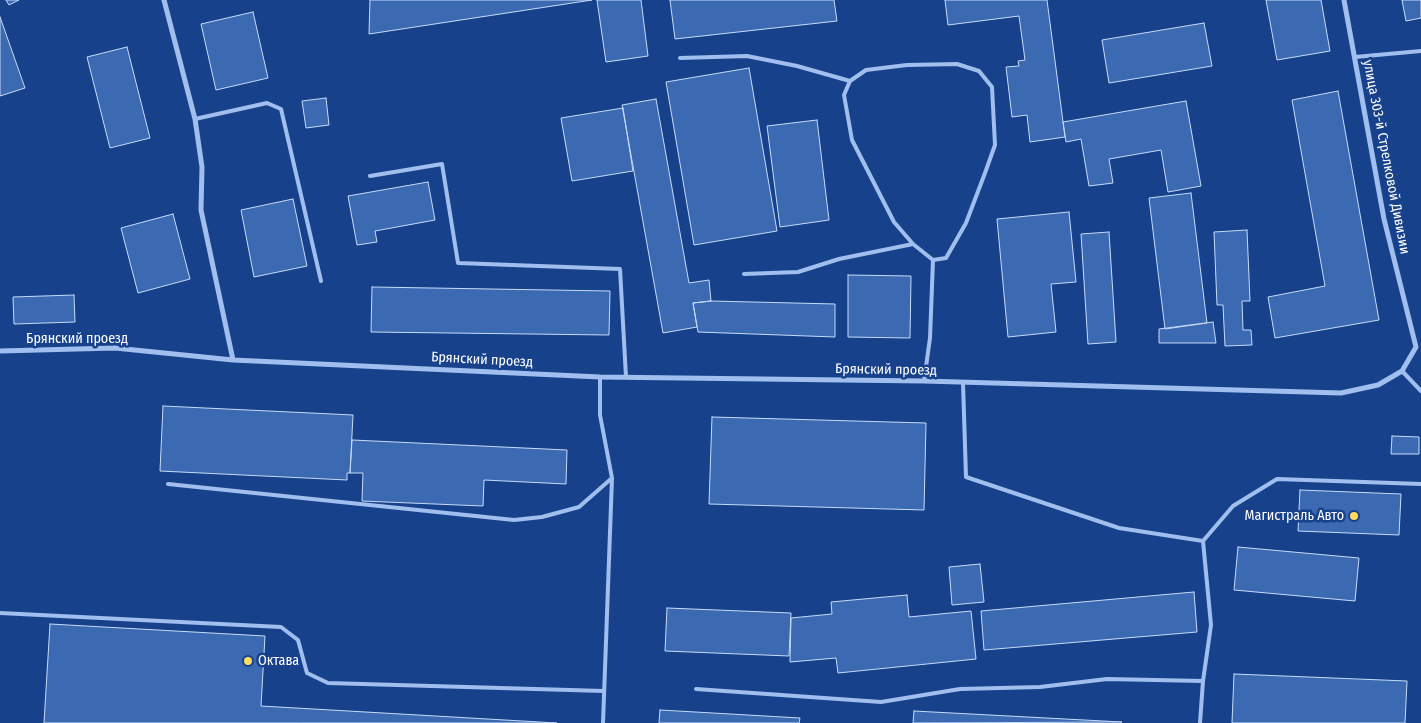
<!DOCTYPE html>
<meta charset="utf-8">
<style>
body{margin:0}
canvas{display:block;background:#17428b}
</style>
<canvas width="1421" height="723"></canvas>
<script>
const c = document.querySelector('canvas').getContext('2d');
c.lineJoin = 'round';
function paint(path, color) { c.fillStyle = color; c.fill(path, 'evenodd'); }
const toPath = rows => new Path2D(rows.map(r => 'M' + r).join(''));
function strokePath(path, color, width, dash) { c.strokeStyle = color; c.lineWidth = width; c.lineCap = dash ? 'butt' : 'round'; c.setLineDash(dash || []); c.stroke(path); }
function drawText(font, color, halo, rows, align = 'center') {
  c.font = font + ' "Fira Sans Condensed",sans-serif'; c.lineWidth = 5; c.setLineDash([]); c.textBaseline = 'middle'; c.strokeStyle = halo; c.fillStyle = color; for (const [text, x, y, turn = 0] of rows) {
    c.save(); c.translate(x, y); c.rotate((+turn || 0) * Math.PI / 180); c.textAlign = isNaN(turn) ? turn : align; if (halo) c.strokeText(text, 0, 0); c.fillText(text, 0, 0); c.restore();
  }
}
const building = toPath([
 [6,0,19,0,9,5,6,0],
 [370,0,592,0,369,34,370,0],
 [597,0,641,0,648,56,606,62,597,0],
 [670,0,834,0,837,21,675,39,670,0],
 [945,0,1047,0,1065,137,1030,142,1027,115,1012,117,1006,67,1019,66,1018,61,1025,60,1019,16,948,25,945,0],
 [1266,0,1321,0,1330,51,1277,60,1266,0],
 [1402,0,1421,0,1421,18,1406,21,1402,0],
 [253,12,268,78,216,90,201,24,253,12],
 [0,17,25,88,0,96,0,17],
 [1204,23,1212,66,1109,83,1102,40,1204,23],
 [127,47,150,138,110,148,87,57,127,47],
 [749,68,777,231,694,245,666,82,749,68],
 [1338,91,1379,320,1275,338,1268,297,1325,286,1292,100,1338,91],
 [326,98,329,125,306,128,302,101,326,98],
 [656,99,689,283,709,280,711,301,693,303,697,327,663,333,622,105,656,99],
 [1186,101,1201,186,1168,192,1161,150,1109,159,1113,183,1089,186,1081,139,1066,142,1063,122,1186,101],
 [623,108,633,171,572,181,561,118,623,108],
 [817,120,829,220,780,227,767,126,817,120],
 [428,182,435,220,375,231,377,242,357,245,348,196,428,182],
 [1191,193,1207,323,1165,329,1149,198,1191,193],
 [293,199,307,266,254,277,241,210,293,199],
 [1069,212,1076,282,1051,284,1056,332,1008,337,997,219,1069,212],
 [173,214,190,279,138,293,121,228,173,214],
 [1247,230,1250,301,1242,301,1243,330,1251,330,1252,345,1225,346,1223,305,1217,305,1214,232,1247,230],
 [1109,232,1116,342,1088,344,1081,234,1109,232],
 [848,275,911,276,910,338,848,337,848,275],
 [372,287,610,291,609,335,371,332,372,287],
 [74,295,75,322,14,324,13,297,74,295],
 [711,301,835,304,835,337,698,332,693,303,711,301],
 [1213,322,1216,343,1159,343,1159,329,1213,322],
 [163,406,353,415,350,473,347,473,347,480,160,471,163,406],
 [712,417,926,423,924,510,709,504,712,417],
 [1392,436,1419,437,1419,454,1391,454,1392,436],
 [352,440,567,450,566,484,484,480,483,506,362,501,363,473,350,473,352,440],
 [1300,490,1401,494,1399,535,1298,531,1300,490],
 [1238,547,1359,558,1355,601,1234,590,1238,547],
 [980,564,984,602,952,605,949,567,980,564],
 [1194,592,1197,632,984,650,981,611,1194,592],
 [907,595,909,617,971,611,976,659,838,673,836,658,790,662,791,618,832,614,831,602,907,595],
 [667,608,791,613,789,656,665,651,667,608],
 [50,624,265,636,261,706,557,723,44,723,50,624],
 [1234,674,1407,681,1405,723,1232,723,1234,674],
 [660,710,800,718,799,723,659,723,660,710],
 [914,711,1122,722,913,723,914,711]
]);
paint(building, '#3b69b2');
strokePath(building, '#c6dbfa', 1);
strokePath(toPath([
 [1355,57,1421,51],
 [680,58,747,56,797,66,850,81],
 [195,119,267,103,281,109,321,281],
 [370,176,442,164,458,263,620,269,626,377],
 [744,274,798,272,839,259,913,244],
 [1402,371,1421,391],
 [924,381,930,338,933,260,946,258,966,223,985,173,995,145,992,87,979,71,957,64,907,65,866,70,850,81,844,95,852,140,894,222,913,244,933,260],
 [963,383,966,477,1119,528,1203,541],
 [168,484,514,520,542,517,579,507,612,478,600,415,600,377],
 [0,613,281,627,298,640,307,673,328,683,604,691],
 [696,689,881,702,960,689,1040,687,1107,679,1203,681],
 [603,723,612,478],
 [1200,723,1203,681,1211,625,1203,541,1233,506,1277,479,1421,484]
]), '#a0bfef', 4);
strokePath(toPath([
 [164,0,195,119,202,167,201,210,233,360],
 [0,351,115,348,233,360,600,377,924,381,1341,393,1378,385,1402,371,1416,347,1384,219,1344,0]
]), '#a0bfef', 5);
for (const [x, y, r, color] of [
 [1354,516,5,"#ffdb5e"],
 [248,661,5,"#ffdb5e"]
]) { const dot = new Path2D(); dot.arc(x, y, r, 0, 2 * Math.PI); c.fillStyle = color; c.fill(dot); strokePath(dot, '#17428b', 2); }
drawText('14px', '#fff', '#17428b', [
 ["улица 303-й Стрелковой Дивизии",1386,157,79],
 ["Брянский проезд",77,339],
 ["Брянский проезд",482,360,3],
 ["Брянский проезд",886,370,1]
]);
drawText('14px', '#fff', '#17428b', [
 ["Магистраль Авто",1344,516],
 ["Октава",258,661,"left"]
], 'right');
</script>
